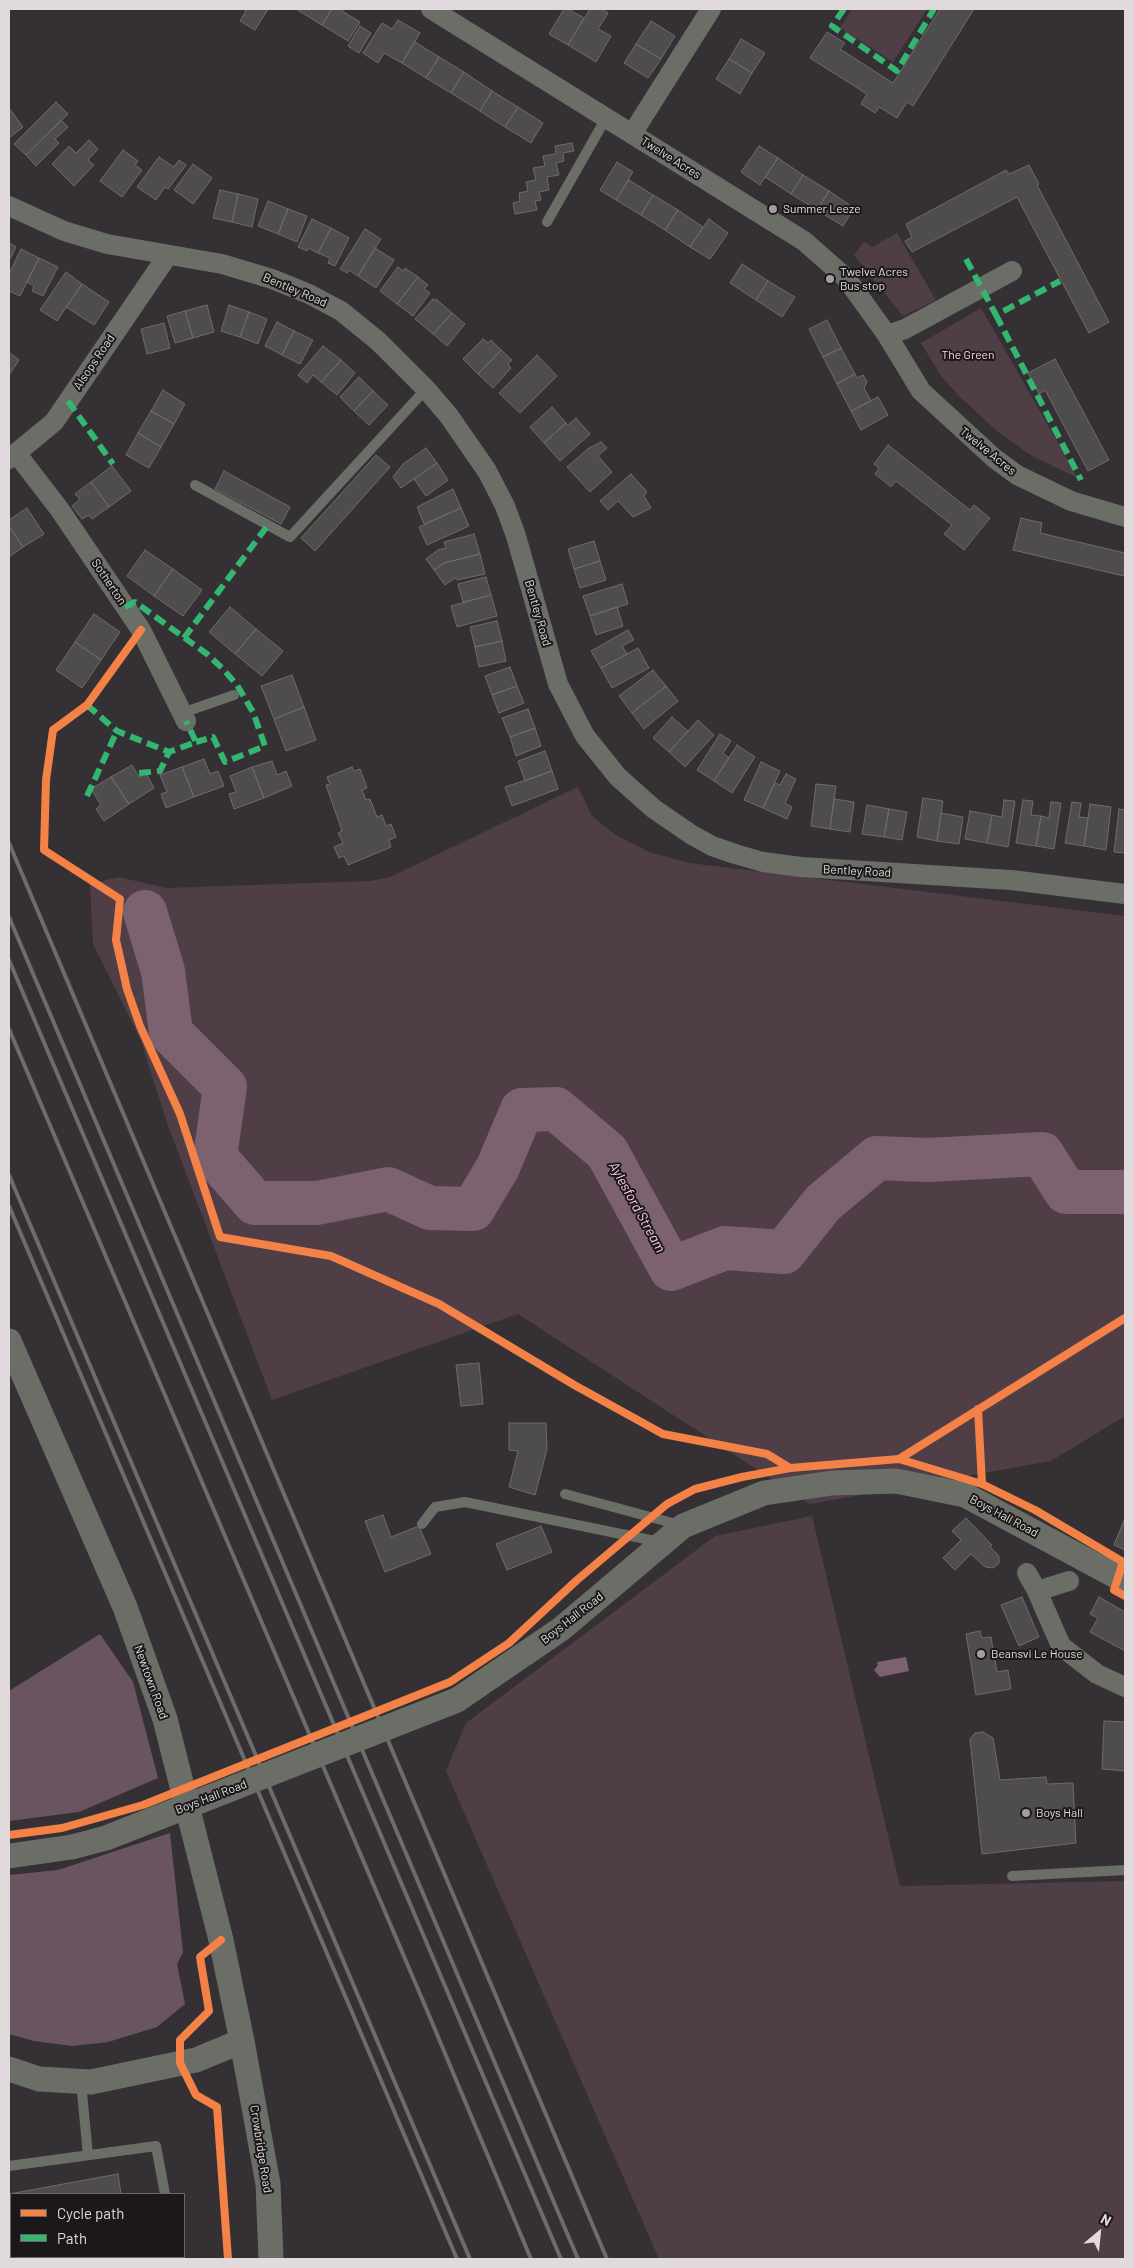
<!DOCTYPE html>
<style>
body{margin:0}
#map{position:relative;width:1134px;height:2268px;overflow:hidden;background:#353033;font-family:Barlow,sans-serif}
canvas{display:block}
.frame{position:absolute;inset:0;border:10px solid #e0dadd;pointer-events:none}
.legend{position:absolute;left:10px;top:2193px;width:175px;height:65px;box-sizing:border-box;background:#1c181a;border:1px solid #6a6668;margin:0;padding:6px 9px;list-style:none;font-size:15px;color:#e0dadd}
.legend li{display:flex;align-items:center;gap:10px;height:25px}
.legend b{width:25px;border:1px solid #6a6668}
.north{position:absolute;left:1074px;top:2208px;width:50px;height:50px;-webkit-text-stroke:4px #1c181a;paint-order:stroke;rotate:28deg;font-size:14px;font-weight:700;line-height:20px;text-align:center;color:#e0dadd}
.north::after{content:'';display:block;margin:auto;width:18px;height:22px;background:#e0dadd;clip-path:polygon(50% 0,100% 100%,50% 72%,0 100%)}
</style>
<div id="map">
<canvas width="1134" height="2268"></canvas>
<div class="frame"></div>
<ul class="legend">
<li><b style="height:6px;background:#f48246"></b>Cycle path</li>
<li><b style="height:6px;background:#33b770"></b>Path</li>
</ul>
<div class="north">N</div>
</div>
<script>
const c = document.querySelector('canvas').getContext('2d');
c.lineJoin = 'round';
function paint(path, color) { c.fillStyle = color; c.fill(path, 'evenodd'); }
const toPath = rows => new Path2D(rows.map(r => 'M' + r).join(''));
function strokePath(path, color, width, dash) { c.strokeStyle = color; c.lineWidth = width; c.lineCap = dash ? 'butt' : 'round'; c.setLineDash(dash || []); c.stroke(path); }
function drawText(font, color, halo, rows, align = 'center') {
  c.font = font + ' Barlow,sans-serif'; c.lineWidth = 4; c.setLineDash([]); c.textBaseline = 'middle'; c.strokeStyle = halo; c.fillStyle = color; for (const [text, x, y, turn = 0] of rows) {
    c.save(); c.translate(x, y); c.rotate((+turn || 0) * Math.PI / 180); c.textAlign = isNaN(turn) ? turn : align; if (halo) c.strokeText(text, 0, 0); c.fillText(text, 0, 0); c.restore();
  }
}
paint(toPath([
 [852,9,927,9,893,62,840,28],
 [897,233,936,300,903,316,854,255,864,242,872,247],
 [981,308,1078,478,1032,456,997,431,959,396,941,376,921,343],
 [578,787,592,816,617,836,649,852,689,863,1125,916,1125,1416,1051,1461,810,1504,518,1314,272,1400,167,1123,141,1041,93,944,90,884,119,877,166,888,370,881,390,877],
 [812,1516,900,1886,1125,1881,1125,2259,659,2259,446,1771,466,1723,715,1536]
]), '#503e47');
paint(toPath([
 [100,1634,133,1682,158,1778,79,1812,9,1821,9,1691],
 [170,1833,183,1952,177,1964,185,2004,157,2027,108,2042,72,2046,34,2041,9,2034,9,1875,58,1870]
]), '#6b5461');
paint(toPath([
 [906,1657,909,1671,880,1677,874,1670,878,1665,877,1662]
]), '#7c6270');
strokePath(toPath([
 [145,912,163,971,171,1033,225,1087,215,1157,255,1203,317,1203,388,1189,430,1208,473,1209,498,1167,522,1110,556,1109,607,1152,671,1269,725,1248,784,1252,823,1203,877,1158,928,1160,1042,1154,1066,1192,1125,1192]
]), '#7c6270', 44);
const building = toPath([
 [243,9,268,9,255,30,240,21,246,11,243,9],
 [296,9,332,9,322,25,296,9],
 [332,9,339,9,360,22,348,41,322,25,332,9],
 [564,9,568,9,584,18,568,45,549,34,564,9],
 [590,9,601,9,608,13,598,29,611,36,596,62,568,45,590,9],
 [940,9,974,9,913,106,907,102,897,118,879,107,875,113,861,104,867,94,810,58,827,32,845,43,840,49,893,83,940,9],
 [398,20,420,33,402,63,384,53,378,63,363,53,382,23,392,29,398,20],
 [651,21,675,36,661,59,636,44,651,21],
 [360,26,371,33,359,53,348,46,360,26],
 [741,39,765,53,752,73,729,59,741,39],
 [415,42,439,57,426,78,402,63,415,42],
 [636,44,661,59,648,78,624,63,636,44],
 [439,57,464,72,451,93,426,78,439,57],
 [729,59,752,73,740,94,716,79,729,59],
 [464,72,492,91,480,111,451,93,464,72],
 [492,91,518,107,505,127,480,111,492,91],
 [56,102,68,114,26,155,14,144,56,102],
 [518,107,543,123,531,143,505,127,518,107],
 [9,108,23,127,9,138,9,108],
 [61,120,68,127,55,139,59,143,36,166,26,155,61,120],
 [89,140,98,149,88,160,94,165,74,186,52,164,69,146,76,153,89,140],
 [572,143,574,151,563,153,564,161,556,163,559,175,547,177,549,190,539,192,541,200,535,201,537,210,515,214,513,203,520,201,519,193,528,191,526,182,536,180,533,168,545,166,543,156,556,154,555,146,572,143],
 [759,146,778,158,760,185,741,172,759,146],
 [123,150,138,161,135,165,142,170,122,197,100,181,123,150],
 [159,157,174,167,179,160,186,165,168,189,165,187,156,200,137,187,159,157],
 [778,158,803,175,791,194,765,177,778,158],
 [617,162,633,172,616,200,600,190,617,162],
 [193,164,212,178,193,204,174,190,193,164],
 [1029,165,1039,184,1037,185,1109,322,1089,333,1017,197,912,252,905,241,912,237,906,224,1006,170,1009,174,1029,165],
 [803,175,829,191,817,210,791,194,803,175],
 [629,180,653,195,641,215,616,200,629,180],
 [220,190,238,194,232,222,213,218,220,190],
 [829,191,854,208,843,226,817,210,829,191],
 [238,194,258,199,252,227,232,222,238,194],
 [653,195,678,210,665,230,641,215,653,195],
 [268,201,288,209,278,234,258,226,268,201],
 [288,209,307,216,297,242,278,234,288,209],
 [678,210,703,227,690,247,665,230,678,210],
 [312,219,331,228,318,253,308,248,307,251,298,247,312,219],
 [709,219,728,233,710,259,690,247,709,219],
 [331,228,349,238,335,266,328,263,330,258,318,253,331,228],
 [365,229,381,239,358,276,349,270,347,273,340,269,365,229],
 [9,243,16,247,9,261,9,243],
 [375,248,394,260,376,288,358,276,375,248],
 [21,249,39,258,20,296,9,291,9,274,21,249],
 [39,258,58,267,43,296,32,291,34,286,27,282,39,258],
 [742,264,768,281,756,300,730,283,742,264],
 [398,267,403,271,405,268,418,277,397,304,380,291,398,267],
 [66,272,82,284,57,321,40,310,66,272],
 [418,277,428,285,424,289,430,293,413,316,397,304,418,277],
 [768,281,795,297,782,317,756,300,768,281],
 [82,284,109,302,94,325,66,307,82,284],
 [433,299,434,301,436,299,452,313,433,334,415,319,433,299],
 [207,305,214,332,193,338,185,311,207,305],
 [229,305,249,312,240,337,221,331,229,305],
 [185,311,193,338,175,343,167,316,185,311],
 [249,312,267,319,258,344,240,337,249,312],
 [452,313,465,324,447,346,433,334,452,313],
 [827,320,841,348,823,357,809,329,827,320],
 [277,322,294,331,282,355,265,346,277,322],
 [164,323,170,348,147,354,141,329,164,323],
 [294,331,313,340,300,364,282,355,294,331],
 [483,339,488,343,491,340,501,350,478,374,463,359,483,339],
 [323,346,341,360,321,382,313,375,307,383,298,375,323,346],
 [841,348,855,374,837,384,823,357,841,348],
 [501,350,512,360,508,364,511,368,493,388,478,374,501,350],
 [9,352,19,360,9,375,9,352],
 [537,355,557,376,520,413,499,393,537,355],
 [1055,359,1109,460,1088,471,1045,390,1039,394,1028,373,1055,359],
 [341,360,355,373,337,395,321,382,341,360],
 [855,374,857,378,863,375,867,382,864,388,871,401,851,411,837,384,855,374],
 [359,377,373,391,354,411,340,397,359,377],
 [163,390,185,404,174,424,151,411,163,390],
 [373,391,388,405,369,425,354,411,373,391],
 [878,397,888,415,861,430,851,411,878,397],
 [552,407,566,423,544,443,530,427,552,407],
 [151,411,174,424,161,447,138,433,151,411],
 [576,418,590,434,560,461,544,443,566,423,568,425,576,418],
 [138,433,161,447,149,468,126,455,138,433],
 [601,442,607,448,598,456,612,472,590,492,567,467,589,448,601,442],
 [888,445,970,510,974,505,990,518,964,550,944,534,952,525,896,481,891,487,875,474,879,468,874,464,888,445],
 [426,448,437,463,401,488,393,477,403,464,426,448],
 [376,455,390,467,315,551,301,538,376,455],
 [437,463,448,480,426,496,414,479,437,463],
 [112,466,131,491,109,507,91,482,112,466],
 [224,471,290,507,281,524,215,489,224,471],
 [631,474,647,492,644,496,651,508,633,517,618,501,608,510,600,501,631,474],
 [91,482,109,507,92,519,89,515,82,519,72,506,80,499,75,494,91,482],
 [453,489,461,508,424,524,417,507,453,489],
 [27,508,44,534,23,547,9,526,9,520,27,508],
 [461,508,469,526,427,545,419,527,461,508],
 [1021,518,1042,523,1040,533,1125,553,1124,576,1013,550,1021,518],
 [9,526,23,547,9,557,9,526],
 [474,534,480,554,444,563,434,570,426,559,438,550,446,548,444,542,474,534],
 [594,541,600,561,574,569,568,549,594,541],
 [145,550,173,569,154,596,127,576,145,550],
 [480,554,485,574,457,580,455,578,445,585,434,570,444,563,480,554],
 [600,561,606,580,580,588,574,569,600,561],
 [173,569,202,590,183,616,154,596,173,569],
 [486,577,491,595,463,602,458,584,486,577],
 [622,584,628,604,590,616,583,596,622,584],
 [491,595,497,616,457,627,451,606,491,595],
 [230,607,256,629,235,654,209,632,230,607],
 [617,607,623,626,596,635,590,616,617,607],
 [94,614,120,632,101,660,75,642,94,614],
 [497,621,502,641,475,647,470,627,497,621],
 [256,629,283,651,262,676,235,654,256,629],
 [628,630,634,640,622,646,627,654,601,668,591,651,628,630],
 [502,641,506,661,479,667,475,647,502,641],
 [75,642,101,660,82,688,56,670,75,642],
 [638,648,649,668,612,688,601,668,638,648],
 [510,667,517,686,492,695,485,676,510,667],
 [653,670,666,686,632,713,619,696,653,670],
 [292,675,304,707,274,719,261,686,292,675],
 [517,686,524,703,499,713,492,695,517,686],
 [666,686,678,701,644,729,632,713,666,686],
 [304,707,316,740,286,751,274,719,304,707],
 [528,709,535,728,510,737,502,718,528,709],
 [672,717,688,731,669,752,653,738,672,717],
 [698,720,714,735,685,767,669,752,698,720],
 [535,728,541,746,516,756,510,737,535,728],
 [720,734,731,741,723,753,729,758,714,781,697,770,720,734],
 [737,745,755,757,732,793,714,781,737,745],
 [545,751,552,771,525,781,518,761,545,751],
 [204,759,210,774,218,771,224,786,194,797,182,767,204,759],
 [272,761,277,775,286,771,292,786,264,798,252,767,272,761],
 [761,762,780,771,763,808,744,800,761,762],
 [132,765,139,777,146,773,154,788,129,804,111,777,132,765],
 [182,767,194,797,166,808,161,794,167,792,160,775,182,767],
 [252,767,264,798,234,809,229,794,236,792,230,776,252,767],
 [352,767,354,771,360,769,367,788,362,790,366,800,370,799,377,817,382,815,386,826,391,824,396,837,389,840,391,847,348,865,344,856,339,858,334,847,343,843,338,833,342,831,326,785,330,784,327,777,352,767],
 [552,771,558,789,512,806,505,787,552,771],
 [786,774,796,779,785,803,792,807,787,819,763,808,775,783,780,785,786,774],
 [111,777,129,804,104,821,96,809,101,805,91,789,111,777],
 [816,784,836,786,830,829,811,826,816,784],
 [923,798,943,801,937,841,917,837,923,798],
 [834,799,854,802,850,832,830,829,834,799],
 [1004,800,1015,801,1008,847,987,843,992,815,1002,817,1004,800],
 [1023,800,1033,801,1031,815,1041,816,1036,846,1016,843,1023,800],
 [1051,802,1061,803,1054,849,1036,846,1041,816,1049,818,1051,802],
 [1072,802,1081,803,1079,817,1088,818,1084,846,1065,843,1072,802],
 [1090,804,1111,807,1106,850,1084,846,1090,804],
 [867,805,889,809,884,837,862,834,867,805],
 [889,809,907,812,902,840,884,837,889,809],
 [1119,809,1125,810,1125,853,1114,852,1119,809],
 [970,811,992,815,987,843,965,839,970,811],
 [941,813,963,817,959,844,937,841,941,813],
 [479,1363,483,1404,461,1406,456,1365,479,1363],
 [509,1423,546,1423,547,1449,535,1495,509,1487,518,1451,509,1450,509,1423],
 [383,1515,391,1537,419,1526,431,1554,385,1572,365,1521,383,1515],
 [966,1518,992,1545,990,1547,999,1556,999,1563,993,1568,985,1567,971,1554,955,1570,943,1558,961,1540,952,1531,966,1518],
 [1125,1518,1125,1550,1114,1545,1125,1518],
 [541,1526,552,1552,507,1570,496,1544,541,1526],
 [1022,1597,1039,1637,1019,1646,1001,1605,1022,1597],
 [1099,1597,1125,1612,1125,1651,1090,1632,1098,1618,1090,1614,1099,1597],
 [980,1631,982,1638,991,1637,997,1672,1008,1670,1011,1689,976,1695,966,1634,980,1631],
 [1104,1721,1125,1722,1125,1771,1102,1769,1104,1721],
 [983,1732,993,1738,1000,1780,1046,1777,1047,1784,1073,1783,1076,1843,982,1854,970,1739,975,1733,983,1732],
 [118,2174,121,2194,11,2194,11,2206,9,2194,118,2174],
 [21,2257,133,2257,133,2259,21,2259,21,2257]
]);
paint(building, '#4f4c4d');
strokePath(building, '#6f6b6d', 1);
strokePath(toPath([
 [547,222,606,118],
 [195,485,290,537,426,389],
 [182,713,234,695],
 [565,1494,680,1525],
 [422,1524,435,1507,465,1502,660,1542],
 [1012,1876,1125,1870],
 [81,2082,88,2155],
 [9,2166,156,2146,165,2194],
 [177,2257,177,2259]
]), '#6a6e66', 10);
strokePath(toPath([
 [431,9,804,241,846,278,887,335,921,391,994,458,1017,475,1071,501,1125,517],
 [632,134,711,9],
 [9,206,64,231,107,244,222,264,272,279,309,294,341,311,378,341,426,389,449,416,487,471,505,506,516,536,558,684,585,736,618,777,654,809,692,835,712,846,735,854,763,862,801,867,1011,880,1125,894],
 [887,335,905,329,1012,271],
 [17,454,60,510,141,630,186,721],
 [9,459,54,422,168,255],
 [1027,1573,1037,1591,1061,1646,1097,1674,1125,1687],
 [1037,1591,1069,1581]
]), '#6a6e66', 20);
strokePath(toPath([
 [9,1341,125,1607,165,1719,221,1940,242,2041,268,2184,271,2259],
 [457,1700,561,1629,683,1526,764,1493,832,1483,896,1481,965,1495,1125,1581],
 [9,1856,72,1847],
 [9,2069,39,2079,91,2082,196,2060,242,2041]
]), '#6a6e66', 25);
strokePath(toPath([
 [9,843,607,2259],
 [9,917,578,2259],
 [9,960,561,2259],
 [9,1029,426,2008,531,2259],
 [9,1175,470,2259],
 [9,1206,457,2259]
]), '#6c6c6a', 4);
strokePath(toPath([
 [72,1847,106,1838,457,1700]
]), '#6a6e66', 25);
strokePath(toPath([
 [844,9,832,26,897,71,934,9],
 [966,259,996,315,1060,281],
 [996,315,1081,480],
 [68,401,113,464],
 [125,607,135,602,207,654,222,668,237,685,253,712,265,746,225,762,213,737,196,742],
 [184,638,268,525],
 [87,705,117,731,169,752,196,742,186,721],
 [139,773,160,771,169,752],
 [87,796,117,731]
]), '#33b770', 6, [12, 6]);
strokePath(toPath([
 [141,630,87,705,53,730,46,780,44,850,120,899,116,940,127,989,140,1026,180,1114,220,1237,331,1256,439,1304,576,1386,663,1434,767,1454,790,1468],
 [978,1409,982,1484],
 [899,1459,1125,1318],
 [9,1835,62,1828,143,1805,450,1682,509,1643,577,1580,667,1504,695,1489,742,1477,790,1468,899,1459,982,1484,1035,1510,1123,1562,1114,1590,1125,1596],
 [221,1940,200,1957,209,2011,180,2040,180,2063,196,2095,217,2107,228,2259]
]), '#f48246', 8);
for (const [x, y, r, color] of [
 [773,209,5,"#a49ea2"],
 [830,279,5,"#a49ea2"],
 [981,1654,5,"#a49ea2"],
 [1026,1813,5,"#a49ea2"]
]) { const dot = new Path2D(); dot.arc(x, y, r, 0, 2 * Math.PI); c.fillStyle = color; c.fill(dot); strokePath(dot, '#1c181a', 2); }
drawText('12px', '#e0dadd', '#1c181a', [
 ["Twelve Acres",671,158,32],
 ["Bentley Road",295,290,23],
 ["Alsops Road",94,362,-56],
 ["Twelve Acres",988,451,39],
 ["Sotherton",109,582,56],
 ["Bentley Road",538,613,74],
 ["Bentley Road",857,871,3],
 ["Boys Hall Road",1004,1516,28],
 ["Boys Hall Road",572,1618,-38],
 ["Newtown Road",151,1682,70],
 ["Boys Hall Road",211,1797,-21],
 ["Crowbridge Road",261,2149,81]
]);
drawText('12px', '#e0dadd', '#1c181a', [
 ["Summer Leeze",783,209],
 ["Twelve Acres",840,272],
 ["Bus stop",840,286],
 ["Beansvi Le House",991,1654],
 ["Boys Hall",1036,1813]
], 'left');
drawText('12px', '#fdd1e8', '#1c181a', [
 ["The Green",968,355]
]);
drawText('italic 14px', '#f9cde3', '#1c181a', [
 ["Aylesford Stream",637,1207,61]
]);
</script>
